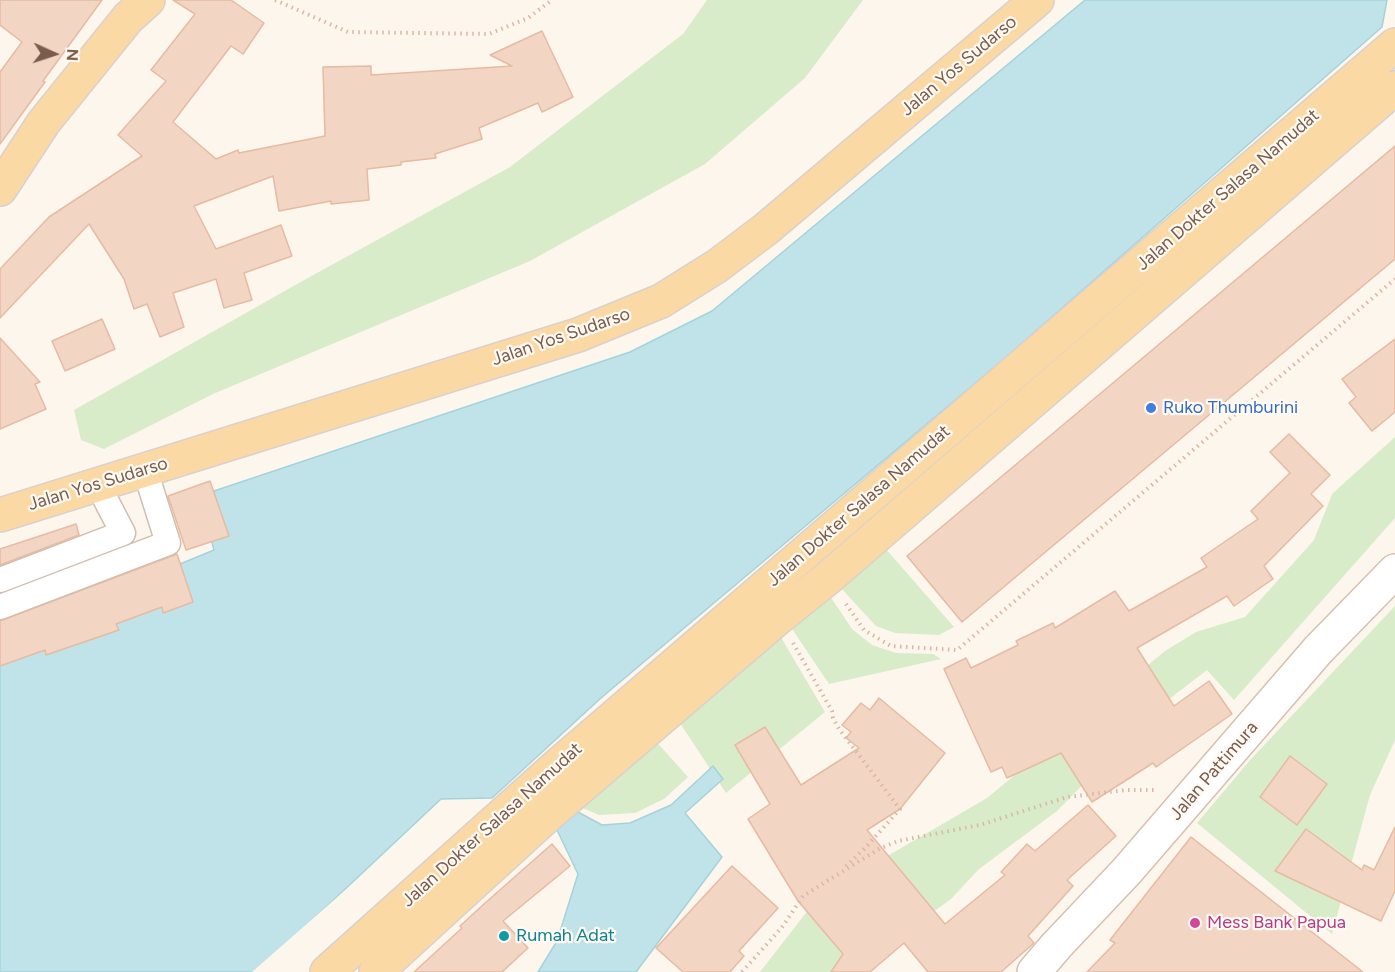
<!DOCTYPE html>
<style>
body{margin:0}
#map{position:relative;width:1395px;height:972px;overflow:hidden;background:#fdf6ec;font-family:Figtree,sans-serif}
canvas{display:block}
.north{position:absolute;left:24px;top:24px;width:60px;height:60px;-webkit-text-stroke:4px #fffaf3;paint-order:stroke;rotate:93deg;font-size:16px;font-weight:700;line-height:24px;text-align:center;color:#7a5c4d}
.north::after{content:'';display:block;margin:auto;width:21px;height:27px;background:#7a5c4d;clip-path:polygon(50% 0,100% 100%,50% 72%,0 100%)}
</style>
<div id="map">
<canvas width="1395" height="972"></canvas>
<div class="north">N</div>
</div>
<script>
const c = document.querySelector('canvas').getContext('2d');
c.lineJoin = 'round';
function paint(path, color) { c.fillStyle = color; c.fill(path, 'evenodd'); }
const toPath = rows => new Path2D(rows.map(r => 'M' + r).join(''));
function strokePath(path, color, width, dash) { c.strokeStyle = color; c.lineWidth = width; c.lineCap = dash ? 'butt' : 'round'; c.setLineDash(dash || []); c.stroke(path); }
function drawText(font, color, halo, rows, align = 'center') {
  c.font = font + ' Figtree,sans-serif'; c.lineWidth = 4.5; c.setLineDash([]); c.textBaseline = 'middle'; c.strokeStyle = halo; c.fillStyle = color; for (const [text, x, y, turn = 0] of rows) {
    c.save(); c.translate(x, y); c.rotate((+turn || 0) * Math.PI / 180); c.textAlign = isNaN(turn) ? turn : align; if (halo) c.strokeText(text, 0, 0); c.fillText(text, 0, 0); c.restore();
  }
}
paint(toPath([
 [707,0,863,0,805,78,705,164,530,261,213,394,104,449,81,440,74,410,306,279,510,167,683,34],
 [1395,437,1395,518,1234,700,1207,670,1159,707,1057,811,979,869,951,899,851,972,760,972,819,896,987,798,1165,651,1196,632,1245,617,1314,540,1332,494],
 [885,548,954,627,939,635,895,633,876,626,839,586],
 [830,596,852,629,872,645,896,653,933,654,941,659,829,684,792,629],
 [1395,606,1395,740,1370,795,1332,934,1197,823,1251,759],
 [779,634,825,712,726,793,676,717],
 [653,738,688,777,664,799,635,813,599,815,578,806]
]), '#d8ecc9');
const water = toPath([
 [1085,0,1387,0,1382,27,1004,359,601,698,492,798,441,799,257,972,0,972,0,638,214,550,199,496,630,352,712,311,1085,0],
 [713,766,723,779,685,813,722,857,636,972,538,972,557,941,578,874,557,830,576,811,602,825,630,823,671,805,713,766]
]);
paint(water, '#bfe3e8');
strokePath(water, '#a5d3da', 1.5);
paint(toPath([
 [391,850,262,972,252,972]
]), '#fdf6ec');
const building = toPath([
 [0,0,102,0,43,81,45,82,0,144,0,72,22,42,0,25,0,0],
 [173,0,231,0,264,23,243,54,231,46,173,122,216,159,238,150,239,153,325,136,323,67,371,66,371,75,512,66,490,55,542,31,573,97,542,112,538,103,479,128,482,139,435,154,436,158,401,162,401,165,367,169,369,200,331,204,331,201,279,211,273,176,194,206,216,249,281,225,292,256,244,273,252,300,224,308,216,279,173,293,184,327,160,337,147,304,134,309,124,279,89,224,0,318,0,269,49,217,142,156,118,135,166,81,151,70,195,14,173,0],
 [1395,146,1395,259,962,622,907,556,1395,146],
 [102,319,115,349,65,371,52,341,102,319],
 [0,338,40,382,35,384,46,409,0,429,0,338],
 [1395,339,1395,412,1372,431,1349,403,1356,397,1342,379,1395,339],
 [1289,434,1330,475,1311,494,1323,506,1264,566,1273,579,1234,606,1227,596,1137,648,1174,706,1209,681,1232,714,1156,767,1153,763,1092,802,1061,753,1007,778,1002,767,991,772,944,669,966,658,971,668,1018,645,1016,641,1053,623,1055,628,1115,591,1129,611,1207,567,1201,558,1258,519,1251,511,1290,473,1270,452,1289,434],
 [210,481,229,536,186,550,168,496,210,481],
 [76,524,79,535,0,565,0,549,76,524],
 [177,554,193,602,163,613,162,607,116,624,119,630,46,655,45,650,0,666,0,621,177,554],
 [879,698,945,753,900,809,867,830,945,924,1005,875,1001,872,1027,844,1035,851,1088,805,1116,836,1067,880,1073,886,1028,936,1034,943,1001,972,928,972,904,943,870,972,831,972,843,954,798,901,748,819,770,804,735,745,765,727,801,785,859,748,846,738,851,732,842,725,861,703,870,710,879,698],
 [1290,756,1327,784,1297,825,1260,797,1290,756],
 [1395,827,1395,891,1381,921,1275,871,1306,829,1362,870,1364,865,1374,870,1395,827],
 [1191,837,1363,972,1087,972,1115,943,1110,940,1191,837],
 [552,844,570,866,503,921,528,948,502,972,414,972,462,928,460,926,484,904,552,844],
 [732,866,778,908,739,951,744,956,730,972,683,972,656,948,732,866]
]);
paint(building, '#f3d5c3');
strokePath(building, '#e6bba3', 1.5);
const minor = toPath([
 [0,580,123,533,98,485],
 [0,607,168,543,145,470]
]);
const secondary = toPath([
 [1034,972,1056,946,1126,872,1318,650,1395,571]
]);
const primary = toPath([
 [0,189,44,122,128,18,148,0],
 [0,515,578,335,661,301,717,266,766,229,1037,0],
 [327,972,557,766,1395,45],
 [376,972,549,814,778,618,828,578,1395,88]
]);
strokePath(minor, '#d1beb0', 27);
strokePath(secondary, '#d6c0b0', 36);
strokePath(primary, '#dad1cd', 36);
strokePath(toPath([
 [275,0,348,32,489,34,528,18,552,0],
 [846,604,864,630,891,646,957,650,1395,279],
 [793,643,832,711,833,718,839,729,900,809,867,846,844,868],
 [742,972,783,926,803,896,879,849,898,841,980,825,1067,797,1126,790,1156,790]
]), '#d9b8a5', 4, [1.5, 4.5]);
strokePath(minor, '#fff', 24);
strokePath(secondary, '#fff', 33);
strokePath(primary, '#fbd9a5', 33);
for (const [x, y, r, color] of [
 [1151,408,6,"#3f7fe0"],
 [1195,923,6,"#d1479c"],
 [504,936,6,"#0f9aa8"]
]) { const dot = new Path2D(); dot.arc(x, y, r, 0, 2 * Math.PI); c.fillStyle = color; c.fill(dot); strokePath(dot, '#fffaf3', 2); }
drawText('18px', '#7a5c4d', '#fffaf3', [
 ["Jalan Yos Sudarso",959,66,-40],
 ["Jalan Dokter Salasa Namudat",1228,190,-41],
 ["Jalan Yos Sudarso",561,337,-19],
 ["Jalan Yos Sudarso",98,484,-17],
 ["Jalan Dokter Salasa Namudat",859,506,-41],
 ["Jalan Pattimura",1214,771,-49],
 ["Jalan Dokter Salasa Namudat",492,825,-42]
]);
drawText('18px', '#366cbe', '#fffaf3', [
 ["Ruko Thumburini",1163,408]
], 'left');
drawText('18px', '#b23c85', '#fffaf3', [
 ["Mess Bank Papua",1207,923]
], 'left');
drawText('18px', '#0d838f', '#fffaf3', [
 ["Rumah Adat",516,936]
], 'left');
</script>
